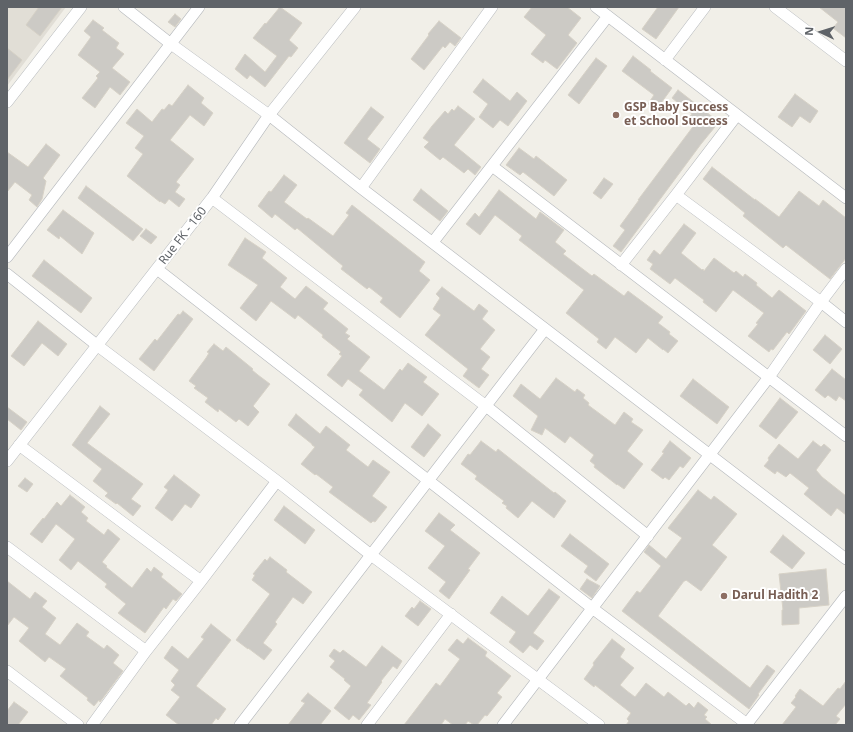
<!DOCTYPE html>
<style>
body{margin:0}
#map{position:relative;width:853px;height:732px;overflow:hidden;background:#f1efe8;font-family:"Noto Sans",sans-serif}
canvas{display:block}
.frame{position:absolute;inset:0;border:8px solid #5f6368;pointer-events:none}
.north{position:absolute;left:801px;top:12px;width:40px;height:40px;-webkit-text-stroke:3px #fff;paint-order:stroke;rotate:274deg;font-size:11px;font-weight:700;line-height:16px;text-align:center;color:#5f6368}
.north::after{content:'';display:block;margin:auto;width:14px;height:18px;background:#5f6368;clip-path:polygon(50% 0,100% 100%,50% 72%,0 100%)}
</style>
<div id="map">
<canvas width="853" height="732"></canvas>
<div class="frame"></div>
<div class="north">N</div>
</div>
<script>
const c = document.querySelector('canvas').getContext('2d');
c.lineJoin = 'round';
function paint(path, color) { c.fillStyle = color; c.fill(path, 'evenodd'); }
const toPath = rows => new Path2D(rows.map(r => 'M' + r).join(''));
function strokePath(path, color, width, dash) { c.strokeStyle = color; c.lineWidth = width; c.lineCap = dash ? 'butt' : 'round'; c.setLineDash(dash || []); c.stroke(path); }
function drawText(font, color, halo, rows, align = 'center') {
  c.font = font + ' "Noto Sans",sans-serif'; c.lineWidth = 4; c.setLineDash([]); c.textBaseline = 'middle'; c.strokeStyle = halo; c.fillStyle = color; for (const [text, x, y, turn = 0] of rows) {
    c.save(); c.translate(x, y); c.rotate((+turn || 0) * Math.PI / 180); c.textAlign = isNaN(turn) ? turn : align; if (halo) c.strokeText(text, 0, 0); c.fillText(text, 0, 0); c.restore();
  }
}
paint(toPath([
 [7,7,66,7,7,86]
]), '#e1ded6');
const building = toPath([
 [39,7,62,7,40,36,26,25,39,7],
 [280,7,302,23,289,40,298,48,291,57,289,56,265,87,250,75,247,79,235,69,245,54,265,72,277,56,253,38,265,23,266,24,280,7],
 [532,7,567,7,581,18,568,35,577,43,557,69,545,60,543,63,531,54,546,35,524,17,532,7],
 [658,7,679,7,656,39,642,29,658,7],
 [819,7,846,7,846,38,833,28,838,22,819,7],
 [175,14,181,19,175,27,168,22,175,14],
 [93,20,104,28,102,30,119,43,116,48,124,54,112,68,130,82,120,95,110,87,95,108,82,98,98,78,96,76,100,72,78,55,91,37,84,31,93,20],
 [439,21,461,38,455,46,450,42,445,48,443,46,424,70,411,59,429,35,428,34,439,21],
 [7,48,22,60,7,80,7,48],
 [633,56,651,70,650,71,672,88,656,110,648,104,654,95,622,71,633,56],
 [596,58,607,66,579,104,568,95,596,58],
 [483,79,510,101,517,92,527,101,508,126,500,120,493,128,479,117,488,104,473,92,483,79],
 [188,85,204,98,201,103,213,113,204,126,190,115,170,140,194,159,176,182,180,185,175,192,185,199,179,207,169,199,165,204,160,201,160,202,127,176,143,154,135,148,144,136,126,123,137,109,152,122,162,109,164,110,169,104,172,106,188,85],
 [678,90,719,122,701,144,621,252,613,246,625,230,620,226,639,200,638,200,695,124,688,119,692,114,672,98,678,90],
 [795,94,818,111,810,123,800,116,792,127,778,117,795,94],
 [458,106,475,119,454,145,481,167,475,175,468,169,464,173,443,157,440,160,424,147,429,142,423,138,432,126,445,111,448,114,452,109,454,111,458,106],
 [371,107,384,117,367,139,380,149,370,163,344,143,371,107],
 [46,144,60,155,43,178,46,181,42,199,37,207,29,200,32,195,15,182,7,192,7,152,28,167,46,144],
 [519,148,534,159,536,156,567,180,554,196,523,172,520,175,506,165,519,148],
 [712,167,755,200,755,199,779,217,799,191,819,206,823,200,846,218,846,258,830,279,786,245,783,248,743,216,745,213,703,179,712,167],
 [284,175,297,185,284,202,307,219,308,218,333,236,349,215,346,213,352,205,425,262,419,271,430,280,400,318,380,302,383,298,369,287,367,289,341,269,343,266,297,228,295,230,275,214,272,218,258,206,269,191,271,192,284,175],
 [604,178,613,184,601,199,593,193,604,178],
 [86,186,143,229,133,241,78,198,86,186],
 [421,189,448,211,440,221,413,200,421,189],
 [499,190,536,219,540,212,564,230,555,242,566,251,563,254,592,276,594,274,624,296,628,291,663,317,658,323,670,332,669,334,678,341,668,353,663,349,663,350,648,338,636,353,615,337,606,349,597,342,599,339,566,313,584,290,519,240,522,236,495,215,480,235,466,224,475,213,479,217,499,190],
 [63,210,94,233,82,254,60,236,59,239,47,230,63,210],
 [684,224,696,233,681,253,702,270,703,269,704,271,714,258,734,273,736,271,743,277,745,274,757,283,756,285,772,298,779,290,806,311,789,334,787,332,773,350,771,349,769,352,748,336,758,324,756,323,764,313,733,290,716,312,703,302,704,300,675,278,670,284,650,269,653,264,647,260,654,250,660,255,684,224],
 [146,229,157,237,151,244,140,236,146,229],
 [245,238,266,252,262,258,287,278,280,287,295,299,306,286,328,303,323,309,348,329,345,333,350,336,347,339,370,357,359,371,384,390,400,369,402,371,408,363,427,377,423,382,439,394,422,416,405,403,392,422,359,395,363,390,348,379,342,387,327,375,342,356,339,354,341,352,322,337,323,335,298,315,295,319,271,301,256,321,240,308,258,285,228,265,245,238],
 [44,260,92,298,81,313,32,276,44,260],
 [442,287,474,311,479,304,488,311,482,319,495,330,480,349,490,357,481,369,489,375,479,388,463,376,468,369,425,335,441,315,433,309,440,298,436,294,442,287],
 [183,311,193,319,154,371,139,359,155,339,157,341,178,314,180,315,183,311],
 [38,321,67,344,58,356,42,343,24,366,11,356,38,321],
 [825,335,842,349,830,364,813,350,825,335],
 [214,344,223,351,226,347,253,369,252,370,258,375,270,384,253,406,259,412,248,426,239,419,236,422,219,409,218,412,205,402,208,398,194,388,196,386,189,381,206,358,209,353,207,352,214,344],
 [832,369,846,380,846,401,839,396,836,401,828,395,825,398,815,390,832,369],
 [556,378,575,392,577,389,585,395,583,398,589,403,588,405,615,425,624,412,633,419,631,422,643,430,627,451,643,464,624,489,617,484,617,485,594,467,595,465,590,461,594,455,570,436,565,443,545,428,542,435,531,430,538,416,513,396,521,384,540,399,556,378],
 [693,379,729,407,717,424,680,396,693,379],
 [780,398,798,412,776,439,759,426,780,398],
 [100,406,110,414,87,443,143,484,131,499,141,506,133,516,117,503,116,504,105,496,108,493,93,481,102,469,72,445,100,406],
 [7,407,27,422,21,430,7,419,7,407],
 [296,414,320,434,326,426,350,445,346,450,368,467,373,460,390,472,372,496,387,507,375,522,373,521,371,523,329,492,333,487,316,474,315,475,301,464,315,447,312,445,312,444,288,425,296,414],
 [428,424,441,435,424,457,411,447,428,424],
 [481,441,496,452,498,449,554,493,555,492,566,501,554,518,532,501,518,518,506,508,507,506,502,503,504,501,475,479,477,476,461,464,468,454,470,455,481,441],
 [670,441,691,458,683,468,680,466,669,480,665,477,663,479,651,470,664,453,662,452,670,441],
 [813,441,821,447,824,444,831,450,816,470,822,477,846,496,846,515,837,508,831,516,804,494,809,488,790,473,786,477,777,471,775,474,764,466,769,460,768,458,779,444,798,459,813,441],
 [174,475,200,495,191,508,185,504,172,521,155,508,168,490,164,487,174,475],
 [25,478,33,484,27,492,18,486,25,478],
 [698,490,711,500,714,496,737,514,712,545,727,557,701,591,686,580,685,581,684,581,658,616,750,688,767,665,775,671,758,694,759,695,749,709,622,611,637,591,640,593,661,566,644,552,649,545,666,559,682,538,668,528,698,490],
 [70,495,85,507,81,512,88,518,86,521,104,535,108,529,120,539,102,562,107,566,106,567,132,588,147,568,151,572,154,567,163,574,161,577,182,594,176,601,173,599,166,609,164,607,145,633,118,613,126,604,105,587,107,584,78,561,71,570,59,560,75,539,56,524,42,543,30,534,43,518,44,519,57,502,61,506,70,495],
 [284,506,315,530,305,544,274,520,284,506],
 [439,513,455,525,450,530,480,553,468,569,470,570,449,599,439,591,446,582,428,568,445,546,425,531,439,513],
 [570,534,609,564,596,581,584,572,588,566,561,546,570,534],
 [783,535,805,553,792,569,770,552,783,535],
 [270,557,287,570,286,572,312,592,303,604,293,597,275,622,277,624,263,643,272,650,264,660,248,648,248,649,236,640,270,594,252,580,255,575,253,574,265,559,267,561,270,557],
 [826,569,829,605,799,608,799,624,782,625,782,610,783,610,779,574,826,569],
 [587,579,600,586,592,598,580,589,587,579],
 [7,581,30,599,35,592,47,601,42,607,56,618,45,634,60,645,77,623,89,632,86,636,104,649,107,645,119,655,113,663,123,671,100,702,99,700,94,706,87,700,88,698,60,676,66,669,49,657,45,662,19,641,29,628,14,617,7,626,7,581],
 [549,589,560,597,533,633,544,641,537,650,530,645,523,653,509,642,516,632,490,613,502,596,528,616,549,589],
 [420,601,431,609,418,626,405,616,412,607,414,609,420,601],
 [211,624,231,640,196,686,226,709,218,720,216,718,211,725,179,725,166,715,180,697,171,690,175,685,171,681,179,670,164,658,172,646,188,659,204,639,201,637,211,624],
 [468,638,487,652,485,656,511,676,497,693,502,697,487,716,485,715,477,725,474,725,468,721,465,725,453,725,445,719,441,725,404,725,436,683,440,686,460,659,448,650,457,639,463,644,468,638],
 [612,639,625,649,620,657,634,668,620,685,627,691,635,697,646,683,664,697,668,692,686,706,689,703,694,708,698,702,708,710,704,715,707,717,705,719,712,725,626,725,629,721,627,719,631,713,595,685,594,687,584,679,594,665,593,663,612,639],
 [382,646,402,661,397,669,393,666,381,681,382,682,367,703,371,705,359,720,353,715,349,720,334,708,351,686,344,680,345,679,330,667,335,661,329,656,334,649,340,653,343,650,366,667,382,646],
 [846,681,846,704,836,716,840,719,835,725,782,725,796,707,791,703,796,697,795,696,800,689,823,706,838,688,840,689,846,681],
 [308,693,331,711,320,725,288,725,305,703,301,701,308,693],
 [14,702,28,712,18,725,7,725,7,711,14,702]
]);
paint(building, '#cccac5');
strokePath(building, '#d6d1c6', 1);
const street = toPath([
 [124,7,171,44,269,115,361,188,846,559],
 [596,7,846,198],
 [775,7,846,61],
 [665,60,705,7],
 [7,102,81,7],
 [492,166,846,436],
 [361,188,492,7],
 [676,195,821,302,846,322],
 [212,198,486,406,648,536],
 [433,242,608,16],
 [7,257,199,7],
 [621,265,676,195,737,115],
 [157,269,592,608,747,724],
 [7,274,98,346,277,481,371,555,599,725],
 [19,445,201,581],
 [7,461,212,198,269,115,355,7],
 [7,547,146,651],
 [7,671,78,725],
 [92,725,146,651,201,581,277,481],
 [240,725,545,329],
 [367,725,451,614],
 [503,725,769,377,821,302,846,269],
 [746,725,846,596]
]);
strokePath(street, '#b5b8bc', 12);
strokePath(street, '#fff', 11);
for (const [x, y, r, color] of [
 [616,115,4,"#8d6e63"],
 [724,596,4,"#8d6e63"]
]) { const dot = new Path2D(); dot.arc(x, y, r, 0, 2 * Math.PI); c.fillStyle = color; c.fill(dot); strokePath(dot, '#fff', 1.5); }
drawText('bold 12px', '#785e54', '#fff', [
 ["GSP Baby Success",624,108],
 ["et School Success",624,122],
 ["Darul Hadith 2",732,596]
], 'left');
drawText('12px', '#5f6368', '#fff', [
 ["Rue FK - 160",183,236,-52]
]);
</script>
